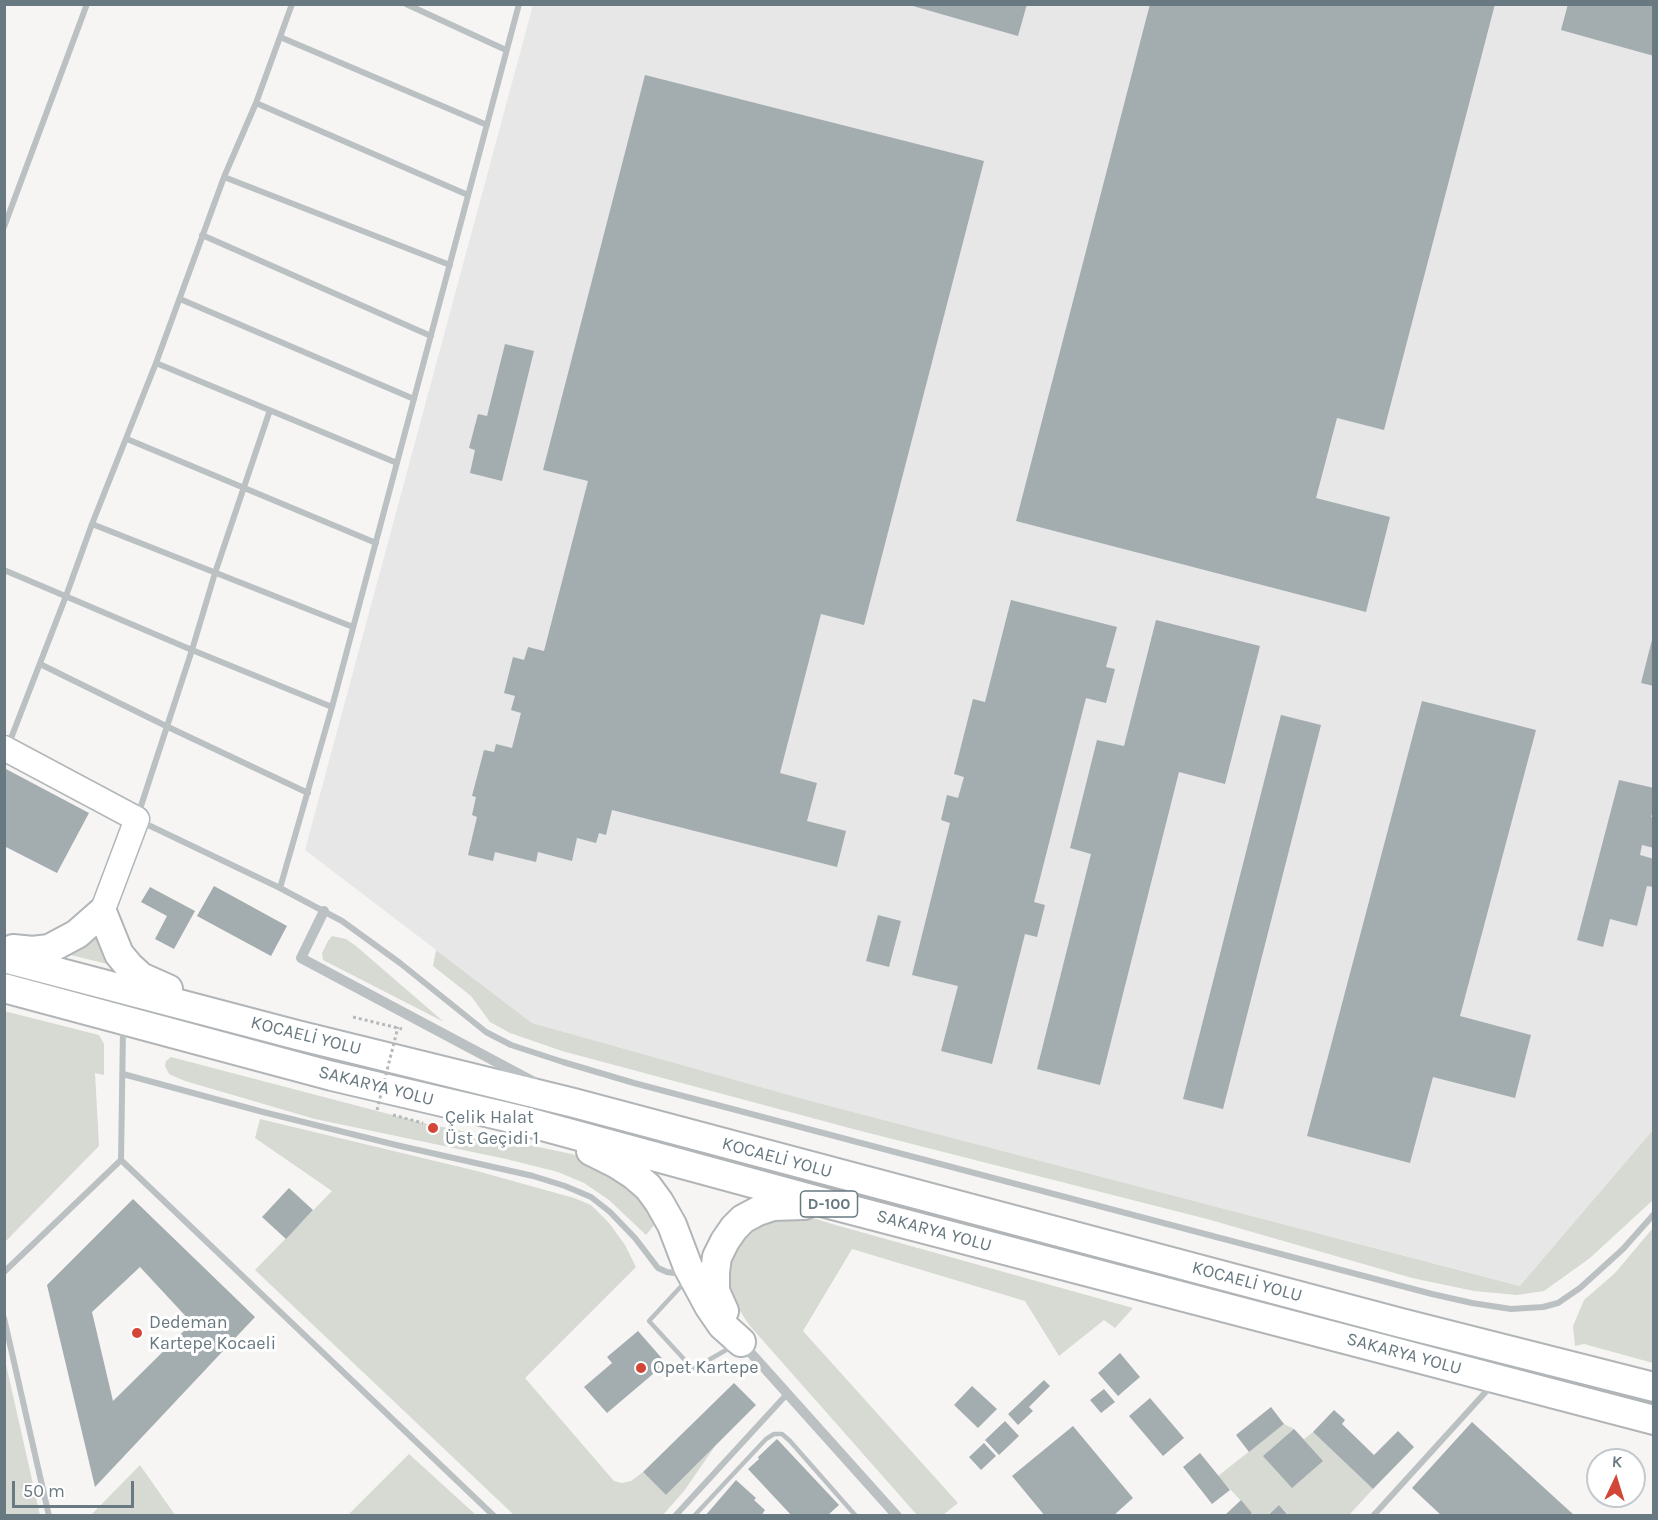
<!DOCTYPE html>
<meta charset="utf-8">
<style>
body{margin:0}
#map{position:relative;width:1658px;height:1520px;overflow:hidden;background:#f6f5f3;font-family:Karla,sans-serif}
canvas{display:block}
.frame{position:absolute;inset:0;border:6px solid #687981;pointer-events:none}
.north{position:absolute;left:1586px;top:1448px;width:60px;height:60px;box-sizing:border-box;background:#fff;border:2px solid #c3c9cd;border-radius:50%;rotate:4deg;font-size:16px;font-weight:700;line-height:24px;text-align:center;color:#687981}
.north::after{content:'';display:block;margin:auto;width:21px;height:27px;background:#d24537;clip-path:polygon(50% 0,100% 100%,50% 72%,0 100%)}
.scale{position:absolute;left:12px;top:1481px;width:122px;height:27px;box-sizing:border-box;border:3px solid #687981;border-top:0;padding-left:8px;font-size:18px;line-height:21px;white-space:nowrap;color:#687981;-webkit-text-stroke:4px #fff;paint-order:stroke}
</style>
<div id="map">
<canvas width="1658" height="1520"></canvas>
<div class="frame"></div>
<div class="north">K</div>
<div class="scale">50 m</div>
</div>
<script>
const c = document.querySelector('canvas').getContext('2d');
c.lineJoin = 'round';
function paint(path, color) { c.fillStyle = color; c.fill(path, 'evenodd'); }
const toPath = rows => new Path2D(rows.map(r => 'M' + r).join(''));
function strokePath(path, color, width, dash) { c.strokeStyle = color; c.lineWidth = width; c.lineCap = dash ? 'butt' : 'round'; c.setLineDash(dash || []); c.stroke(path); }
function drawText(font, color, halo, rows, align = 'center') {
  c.font = font + ' Karla,sans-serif'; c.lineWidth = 6; c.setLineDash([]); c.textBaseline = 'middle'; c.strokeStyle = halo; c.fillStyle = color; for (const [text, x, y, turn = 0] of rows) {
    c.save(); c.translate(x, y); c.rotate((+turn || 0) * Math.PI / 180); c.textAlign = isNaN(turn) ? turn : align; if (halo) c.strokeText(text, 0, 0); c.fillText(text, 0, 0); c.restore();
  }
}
paint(toPath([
 [533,5,1653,5,1653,1130,1521,1286,807,1100,532,1023,305,850]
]), '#e6e7e6');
paint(toPath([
 [99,923,120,967,62,953],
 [332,936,346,939,356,946,444,1022,323,960,322,953,328,941],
 [436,950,532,1023,807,1100,1520,1286,1653,1130,1653,1200,1590,1258,1544,1291,1517,1295,1474,1291,1412,1278,1207,1219,857,1130,562,1051,510,1033,490,1022,471,996,433,966],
 [4,1011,99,1035,104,1044,104,1075,95,1073,99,1146,5,1242],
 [171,1057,423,1123,572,1154,602,1164,626,1180,659,1219,646,1235,609,1200,584,1183,558,1172,506,1159,315,1119,185,1081,169,1074,165,1066,166,1061],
 [260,1119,477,1171,574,1198,591,1205,609,1223,625,1245,636,1267,525,1378,614,1481,622,1483,631,1481,643,1472,666,1495,716,1445,684,1491,663,1515,514,1515,255,1270,332,1191,255,1138],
 [807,1216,832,1224,1133,1308,1115,1328,1104,1320,1059,1356,1025,1301,852,1249,803,1331,958,1503,943,1515,917,1515,750,1326,734,1302,726,1282,732,1246,756,1219],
 [1653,1228,1653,1363,1584,1344,1575,1346,1573,1326,1584,1300,1615,1273],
 [4,1360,5,1360,40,1515,5,1515],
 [1284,1424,1294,1429,1304,1439,1313,1432,1373,1489,1349,1515,1289,1515,1279,1505,1267,1515,1254,1515,1218,1476],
 [409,1454,476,1515,348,1515],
 [140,1465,175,1515,91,1515]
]), '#d6dad2');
paint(toPath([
 [906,4,1027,4,1018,36],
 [1150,4,1495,4,1384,430,1337,418,1316,498,1390,517,1366,612,1016,521],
 [1568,4,1654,4,1654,56,1561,30],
 [645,75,984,161,864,625,821,614,780,773,817,783,807,821,846,831,837,867,612,810,606,835,599,833,596,843,577,838,572,861,538,852,536,862,495,852,493,861,468,855,477,817,472,815,476,797,472,796,484,750,494,752,496,744,512,748,521,713,511,710,515,696,504,693,513,657,524,660,528,647,544,651,588,481,543,470],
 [505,344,534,351,502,481,470,473,475,450,469,448,478,414,487,416],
 [1011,600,1117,627,1106,667,1115,669,1106,703,1086,698,1034,902,1045,905,1037,937,1025,934,992,1064,941,1051,958,986,912,975,950,823,941,820,947,795,958,798,964,777,954,774,973,699,985,702],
 [1156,620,1260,646,1225,784,1179,772,1100,1085,1037,1069,1091,854,1070,848,1097,740,1124,746],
 [1653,636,1654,636,1654,686,1641,683],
 [1422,701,1536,730,1460,1016,1531,1035,1515,1098,1433,1077,1410,1163,1307,1136],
 [1281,715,1321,725,1223,1109,1183,1099],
 [6,769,89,813,57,873,4,846,4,771],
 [1619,780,1654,788,1654,808,1651,817,1654,817,1654,848,1642,845,1640,855,1654,859,1654,887,1647,886,1637,926,1610,919,1603,947,1577,940],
 [214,886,287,926,271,956,197,916],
 [150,887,195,911,174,949,155,939,167,916,141,902],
 [878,915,901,921,889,967,866,961],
 [289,1188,313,1210,286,1239,262,1217],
 [133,1199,255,1317,95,1487,47,1285],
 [140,1267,192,1323,113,1401,92,1312],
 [638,1331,666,1363,607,1413,584,1387,612,1363,607,1357],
 [1120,1353,1140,1377,1118,1396,1098,1373],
 [1044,1380,1050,1386,1029,1407,1033,1411,1018,1425,1008,1414],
 [734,1383,756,1405,666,1495,643,1472],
 [972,1386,997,1409,978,1428,954,1405],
 [1104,1389,1115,1402,1101,1413,1090,1400],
 [1150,1398,1184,1438,1163,1456,1129,1416],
 [1271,1407,1284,1424,1249,1452,1236,1435],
 [1334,1410,1345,1420,1342,1424,1374,1455,1398,1431,1414,1447,1373,1489,1313,1432],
 [1005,1421,1019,1436,999,1455,985,1440],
 [1472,1422,1575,1516,1442,1516,1412,1488],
 [1073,1426,1133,1498,1113,1516,1045,1516,1012,1476],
 [1294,1429,1323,1461,1292,1488,1263,1456],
 [777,1439,839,1505,827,1516,792,1516,748,1469,759,1459,758,1457],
 [984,1443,996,1456,981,1470,969,1457],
 [1200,1453,1230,1490,1212,1504,1183,1467],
 [736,1480,756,1498,754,1500,765,1510,761,1516,705,1516],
 [1241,1500,1252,1513,1249,1516,1224,1516],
 [1279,1505,1287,1514,1285,1516,1267,1516]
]), '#a3acaf');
const secondary = toPath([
 [4,748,137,819,102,912]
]);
const trunk = toPath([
 [13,949,33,951,49,949,77,934,102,912,119,954,129,966,141,977,168,989],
 [4,958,297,1035,574,1103,1401,1323,1654,1387],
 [4,988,332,1076,524,1121,833,1205,1654,1420],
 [591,1151,617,1164,634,1175,648,1187,659,1202,672,1225,688,1267,709,1306,722,1325,741,1342],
 [724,1311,715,1291,715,1272,717,1257,725,1241,734,1228,743,1219,758,1211,773,1206,804,1205]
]);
strokePath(secondary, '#b0b6b9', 27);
strokePath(trunk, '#b1b5b7', 32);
strokePath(toPath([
 [353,1017,402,1029],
 [393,1115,423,1123]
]), '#b5b9bb', 3, [3, 3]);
strokePath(toPath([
 [686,1281,649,1321,693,1369,733,1346],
 [694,1516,766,1439,774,1434,782,1434,790,1441,856,1516]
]), '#bbc0c2', 4.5);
strokePath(toPath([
 [406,4,506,50],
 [280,37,487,125],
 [256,103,468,195],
 [224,177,450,265],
 [4,227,87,4],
 [202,235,431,336],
 [180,299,414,399],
 [156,363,397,463],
 [127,439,376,543],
 [92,524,353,627],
 [4,570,192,650,332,707],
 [40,664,168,727,308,793],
 [8,746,66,596,92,524,156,363,224,177,256,103,292,4],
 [138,815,192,650,215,573,270,410],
 [142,822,280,888,342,921,400,963,486,1032,511,1045,563,1062,634,1083,1432,1294,1472,1303,1511,1309,1543,1307,1558,1303,1580,1288,1623,1249,1654,1214],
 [280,888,332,707,519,4],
 [123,1029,121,1160,494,1516],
 [123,1074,263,1112,396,1145,533,1176,565,1186,591,1197,610,1212,635,1238,658,1268,667,1272,675,1273,682,1270],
 [4,1272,121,1160],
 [4,1318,49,1516],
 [675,1516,787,1394],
 [1373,1516,1492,1385]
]), '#bbc0c2', 6);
strokePath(toPath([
 [324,911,301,958,534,1082],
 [741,1342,897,1516]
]), '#bbc0c2', 10);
strokePath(secondary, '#fff', 24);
strokePath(trunk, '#fff', 28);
strokePath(toPath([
 [377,1110,398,1027]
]), '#b5b9bb', 3, [3, 3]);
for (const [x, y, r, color] of [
 [433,1128,6,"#d24537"],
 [137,1333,6,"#d24537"],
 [641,1368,6,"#d24537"]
]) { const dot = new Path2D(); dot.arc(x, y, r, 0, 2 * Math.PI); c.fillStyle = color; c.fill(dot); strokePath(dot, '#fff', 2); }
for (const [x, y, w] of [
 [829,1204,57]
]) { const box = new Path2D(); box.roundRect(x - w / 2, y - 13, w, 26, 4.5); c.fillStyle = '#fff'; c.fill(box); strokePath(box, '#687981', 1.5); }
drawText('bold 16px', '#687981', null, [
 ["D-100",829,1204]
]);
drawText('18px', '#687981', '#fff', [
 ["KOCAELİ YOLU",306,1036,14],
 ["SAKARYA YOLU",376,1086,14],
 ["KOCAELİ YOLU",777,1158,15],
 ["SAKARYA YOLU",934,1231,15],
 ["KOCAELİ YOLU",1247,1282,15],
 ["SAKARYA YOLU",1404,1354,15]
]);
drawText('18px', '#687981', '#fff', [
 ["Çelik Halat",445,1118],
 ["Üst Geçidi 1",445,1139],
 ["Dedeman",149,1323],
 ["Kartepe Kocaeli",149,1344],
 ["Opet Kartepe",653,1368]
], 'left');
</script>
